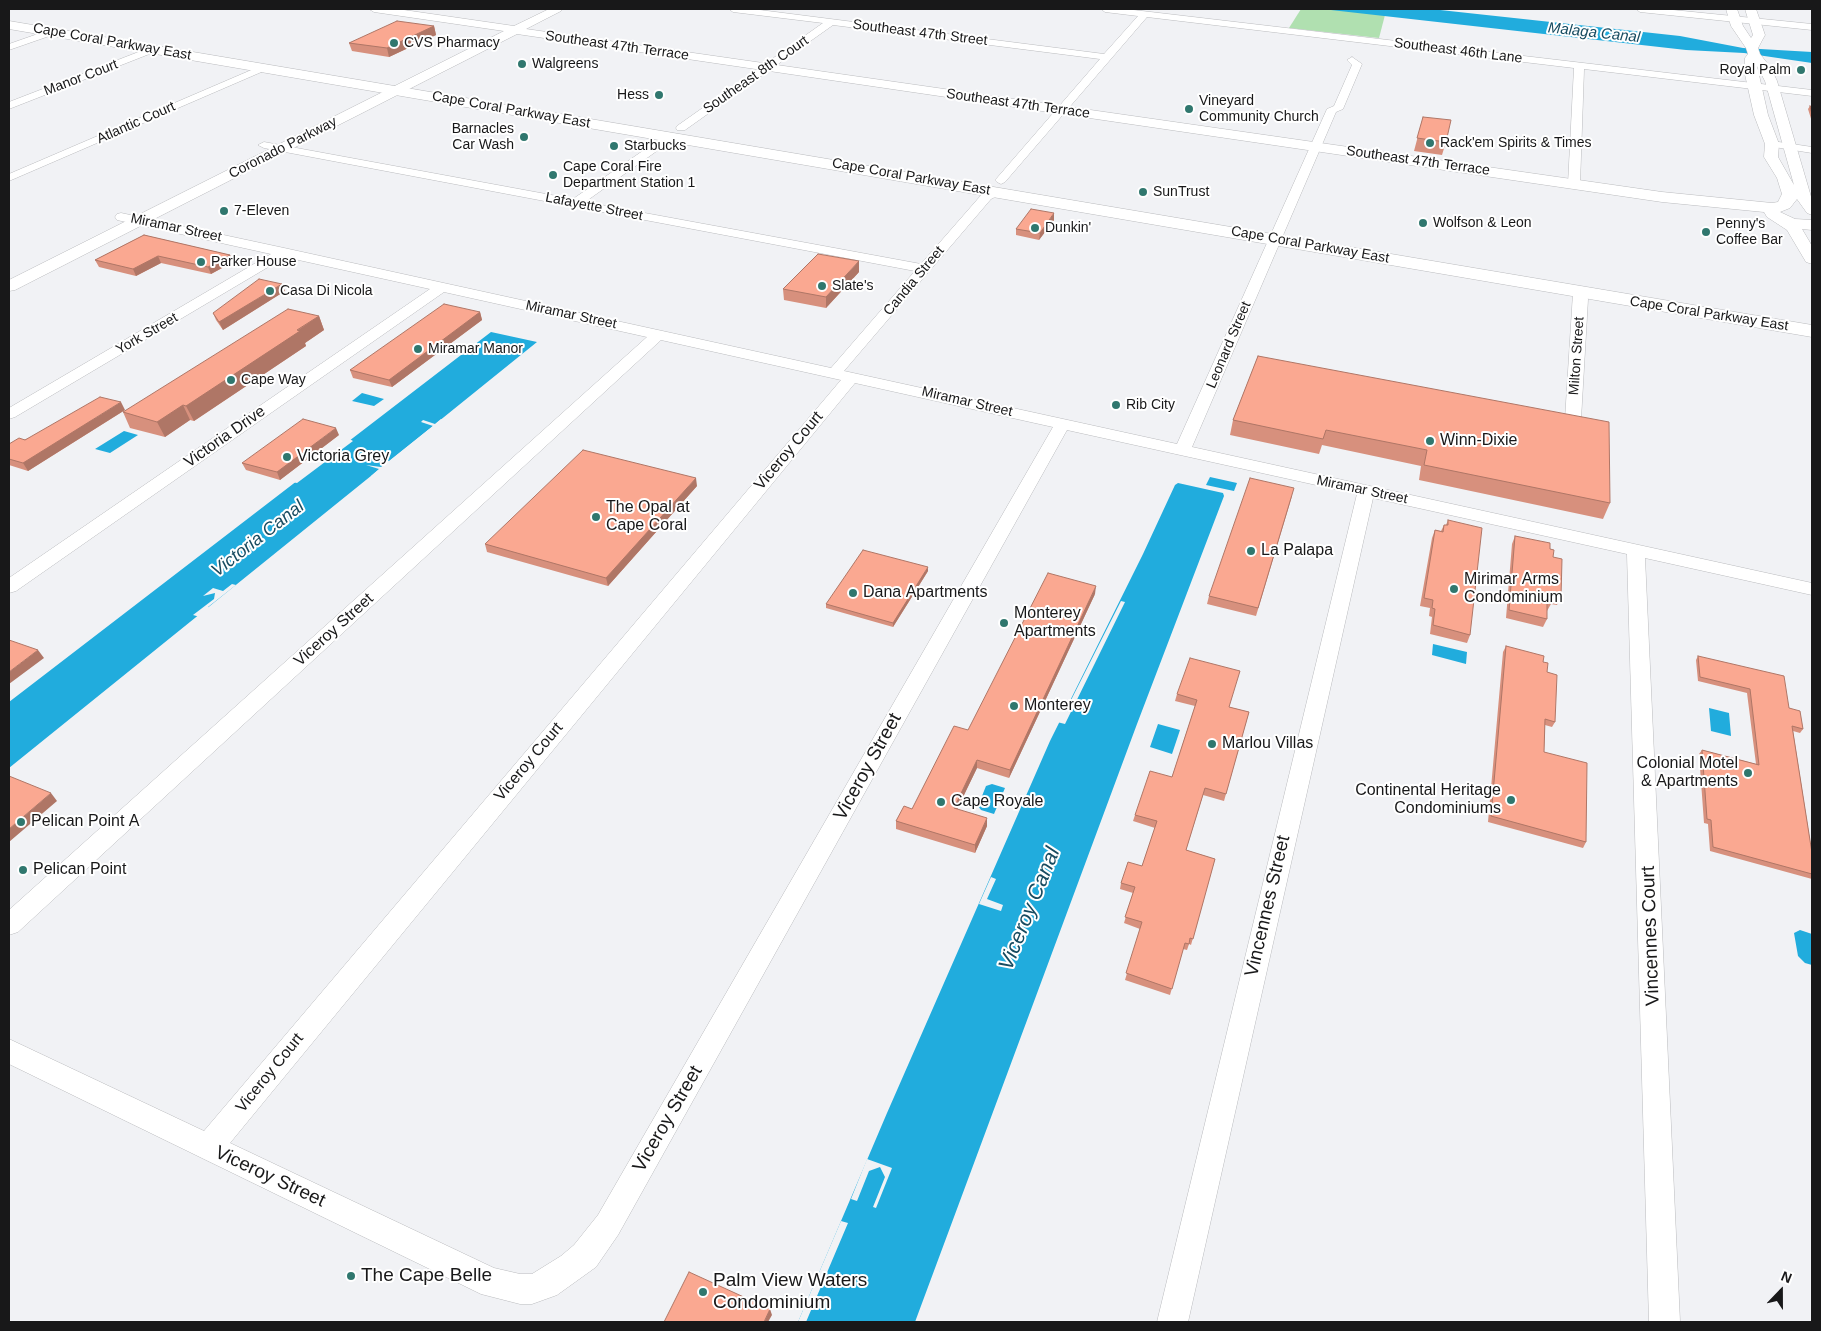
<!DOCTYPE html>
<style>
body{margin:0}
#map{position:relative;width:1821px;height:1331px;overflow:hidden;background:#f1f2f5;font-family:Helvetica,sans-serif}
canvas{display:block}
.frame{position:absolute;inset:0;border:10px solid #181819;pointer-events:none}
.north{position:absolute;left:1756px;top:1266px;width:50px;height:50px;-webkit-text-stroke:4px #fff;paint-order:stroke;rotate:22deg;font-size:14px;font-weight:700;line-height:20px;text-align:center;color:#181819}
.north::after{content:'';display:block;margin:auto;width:18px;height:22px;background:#181819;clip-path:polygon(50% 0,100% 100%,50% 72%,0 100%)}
</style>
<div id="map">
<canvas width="1821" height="1331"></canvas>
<div class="frame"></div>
<div class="north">N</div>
</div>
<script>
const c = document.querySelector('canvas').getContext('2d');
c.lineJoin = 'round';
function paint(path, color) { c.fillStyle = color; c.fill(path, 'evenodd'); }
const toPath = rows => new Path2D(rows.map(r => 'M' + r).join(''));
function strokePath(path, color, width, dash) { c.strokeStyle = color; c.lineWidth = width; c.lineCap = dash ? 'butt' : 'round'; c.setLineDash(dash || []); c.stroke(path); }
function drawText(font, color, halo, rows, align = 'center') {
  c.font = font + ' Helvetica,sans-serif'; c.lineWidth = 4; c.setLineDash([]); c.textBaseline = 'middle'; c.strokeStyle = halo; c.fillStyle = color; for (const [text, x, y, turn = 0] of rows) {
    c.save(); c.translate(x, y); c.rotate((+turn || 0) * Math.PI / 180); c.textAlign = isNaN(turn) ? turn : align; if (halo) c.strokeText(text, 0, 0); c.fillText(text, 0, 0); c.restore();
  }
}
paint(toPath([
 [1301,9,1329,9,1385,15,1379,38,1289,28]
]), '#b0e0b0');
paint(toPath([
 [1322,9,1431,9,1680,36,1743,48,1812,52,1812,63,1744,53,1686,50],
 [491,332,537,342,9,768,9,702],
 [362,393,384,399,374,406,352,401],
 [124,431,138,435,110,453,95,449],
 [1210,477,1237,483,1234,491,1206,485],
 [1178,483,1223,493,1224,496,1137,724,915,1322,798,1322,887,1113,1050,741,1143,554,1175,485],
 [1433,644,1467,652,1466,664,1432,655],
 [1709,708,1729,713,1731,736,1711,731],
 [1158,724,1180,730,1172,754,1150,747],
 [992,784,1005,788,994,814,981,810,978,806,986,786],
 [1800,930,1812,934,1812,965,1805,963,1798,956,1794,933]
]), '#21acdd');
paint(toPath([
 [441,419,444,420,374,477,371,476,379,469,366,465,381,467,387,462,375,459,389,461,433,426,421,422,423,420,435,424],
 [348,438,353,441,297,483,292,482],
 [232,584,236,585,208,607,210,609,200,617,193,615,214,599,215,593,203,596,213,588,223,591],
 [1121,601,1125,602,1065,724,1057,722,1062,711,1065,712],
 [991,877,996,879,987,899,1003,905,1001,911,979,904],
 [867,1159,892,1168,876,1208,873,1207,885,1177,880,1167,869,1171,857,1201,851,1199],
 [841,1221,848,1223,806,1322,798,1322]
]), '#f1f2f5');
const minor = toPath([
 [729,9,752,9,1104,54,1138,16,1105,12,1101,9,1125,9,1812,90,1812,96,1584,69,1580,184,1574,188,1568,184,1574,68,1147,17,1005,182,1001,184,997,182,995,180,997,178,1100,59,833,25,685,130,677,130,676,128,677,126,823,23,733,12,729,9],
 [1636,9,1663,9,1812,24,1812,30,1640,12,1636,9],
 [52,29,55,30,55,34,9,50,9,44,52,29],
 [154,46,159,49,157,51,9,109,9,102,154,46],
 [1352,57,1362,64,1343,109,1336,112,1192,447,1812,583,1812,595,1645,558,1680,1322,1649,1322,1627,554,1373,498,1188,1322,1157,1322,1357,494,1067,430,618,1235,596,1267,557,1295,532,1304,520,1304,481,1294,9,1064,9,1039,204,1131,841,380,661,340,18,932,9,935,9,910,647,337,444,292,16,591,9,593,9,578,430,289,285,257,15,417,9,419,9,408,271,254,117,220,115,217,117,214,121,213,284,248,831,368,915,271,264,148,258,145,264,142,573,199,660,139,673,134,679,137,677,139,668,143,585,202,921,264,983,193,995,188,999,189,1001,192,999,195,991,199,844,371,1177,444,1327,109,1334,106,1352,65,1347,60,1352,57],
 [855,383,1053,427,598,1215,574,1245,561,1256,532,1274,520,1274,494,1268,230,1143,855,383],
 [263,65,268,68,266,70,9,181,9,174,263,65],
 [1772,141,1812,147,1812,153,1768,146,1766,144,1772,141],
 [1580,289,1585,290,1588,299,1581,419,1579,422,1573,424,1567,422,1565,419,1573,293,1580,289]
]);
const tertiary = toPath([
 [369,9,397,9,514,26,549,9,562,9,561,11,526,29,1662,192,1772,203,1778,202,1782,194,1777,178,1764,157,1765,144,1754,115,1744,70,1745,58,1748,54,1746,48,1731,26,1726,9,1737,9,1743,26,1751,38,1753,35,1745,9,1756,9,1765,35,1758,48,1760,54,1771,68,1777,81,1812,200,1812,215,1807,213,1797,199,1790,208,1780,212,1795,219,1812,220,1812,230,1802,229,1812,246,1812,264,1806,262,1787,230,1767,217,1764,212,1662,202,517,34,15,290,9,291,9,280,504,31,374,12,369,9],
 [1757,66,1765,81,1794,185,1778,157,1779,144,1768,115,1757,66]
]);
const primary = toPath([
 [9,21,1812,325,1812,337,9,29,9,21]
]);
strokePath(minor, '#babbbe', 1);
strokePath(tertiary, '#babbbe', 1);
strokePath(primary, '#babbbe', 1);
paint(minor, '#fff');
paint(tertiary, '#fff');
paint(primary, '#fff');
paint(toPath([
 [434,26,436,35,389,57,352,51,349,43],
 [1810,106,1812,107,1812,122,1808,109],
 [1423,117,1446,142,1442,155,1414,151],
 [1054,220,1039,240,1016,235,1016,229],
 [144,235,230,255,233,262,211,274,161,263,136,276,99,267,95,260],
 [859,272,826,308,784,300,783,289],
 [285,291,223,330,216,320,213,313],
 [480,312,482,320,392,387,353,378,350,370],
 [319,316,324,330,305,343,306,346,194,421,190,420,165,437,130,428,123,412],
 [1258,356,1610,503,1603,519,1419,480,1421,466,1322,445,1319,454,1230,435,1233,420],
 [125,410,28,471,9,465,9,444],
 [339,435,280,480,246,470,242,463],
 [697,486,608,586,487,552,485,544],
 [1292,496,1256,616,1207,604,1209,596],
 [1448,520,1470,635,1467,643,1430,634,1432,617,1429,616,1430,608,1420,606,1432,538,1435,530,1441,531,1444,525,1446,525],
 [1515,536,1550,549,1553,557,1561,597,1557,605,1551,604,1547,611,1547,619,1543,627,1506,618,1512,544],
 [928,571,893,627,826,608,826,604],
 [1095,594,1009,778,977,768,957,809,987,826,975,853,896,829,896,821,912,809,968,730],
 [1506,646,1543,662,1547,672,1555,722,1552,727,1545,725,1544,752,1586,842,1583,848,1488,822,1503,652],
 [1698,656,1789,708,1803,729,1800,733,1793,731,1812,853,1812,879,1710,851,1708,824,1704,823,1699,754,1702,750,1756,764,1747,693,1698,681,1696,660],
 [1177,694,1249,712,1224,801,1203,795,1186,850,1215,859,1191,945,1189,944,1187,950,1183,949,1170,995,1125,980,1140,929,1124,923,1133,893,1120,889,1121,883,1142,866,1155,828,1133,821,1135,815,1172,777,1195,706,1175,701]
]), '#d7907d');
paint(toPath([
 [434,26,436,35,389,57,387,48],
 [1054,213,1054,220,1039,240,1040,233],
 [230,255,233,262,211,274,208,267],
 [158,256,161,263,136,276,133,269],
 [859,261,859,272,826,308,826,297],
 [282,284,285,291,223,330,219,322],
 [480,312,482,320,392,387,389,380],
 [319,316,324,330,305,343,306,346,194,421,186,406],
 [121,402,125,410,28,471,23,463],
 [183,405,190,420,165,437,157,422],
 [336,428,339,435,280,480,277,472],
 [696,478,697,486,608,586,606,578],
 [928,567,928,571,893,627,893,623],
 [1096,586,1095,594,1009,778,1010,770],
 [38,650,44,658,9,684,9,672],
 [977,760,977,768,954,816,954,808],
 [51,793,57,801,9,842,9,829],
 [987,818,987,826,975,853,975,845],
 [770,1309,772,1315,768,1322,764,1322]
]), '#af7666');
const building = toPath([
 [397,21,434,26,387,48,349,43,397,21],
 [1810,106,1812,107,1812,114,1810,106],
 [1423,117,1451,120,1446,142,1417,138,1423,117],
 [1031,209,1054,213,1040,233,1016,229,1031,209],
 [144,235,230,255,208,267,158,256,133,269,95,260,144,235],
 [818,254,859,261,826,297,783,289,818,254],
 [259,279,282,284,219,322,213,313,259,279],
 [444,304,480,312,389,380,350,370,444,304],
 [288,309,319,316,297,330,300,331,186,406,183,405,157,422,123,412,288,309],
 [1258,356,1609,422,1610,503,1424,465,1427,450,1326,430,1323,439,1233,420,1258,356],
 [100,397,121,402,23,463,9,459,9,444,19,438,25,440,100,397],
 [303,419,336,428,277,472,242,463,303,419],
 [583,450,696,478,606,578,485,544,583,450],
 [1250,478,1294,488,1258,608,1209,596,1250,478],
 [1448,520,1482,528,1470,635,1433,625,1435,609,1432,608,1433,600,1424,598,1435,530,1443,532,1444,525,1448,525,1448,520],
 [1515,536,1550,543,1550,549,1554,550,1553,557,1562,559,1561,597,1552,595,1551,603,1547,603,1547,619,1509,610,1515,536],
 [863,550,928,567,893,623,826,604,863,550],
 [1048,573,1096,586,1010,770,977,760,954,808,987,818,975,845,896,821,904,806,912,809,954,726,968,730,1048,573],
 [9,640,38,650,9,672,9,640],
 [1506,646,1544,656,1543,662,1548,663,1547,672,1557,675,1555,722,1545,719,1544,752,1587,763,1586,842,1491,816,1506,646],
 [1698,656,1784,676,1789,708,1800,711,1803,729,1792,726,1812,853,1812,874,1713,847,1711,820,1707,819,1702,750,1759,765,1750,689,1700,677,1698,656],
 [1190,658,1240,671,1229,707,1249,712,1226,794,1205,788,1186,850,1215,859,1193,939,1190,938,1189,944,1185,943,1172,989,1126,973,1142,922,1125,917,1135,887,1121,883,1128,862,1142,866,1157,821,1135,815,1150,771,1172,777,1197,700,1177,694,1190,658],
 [9,776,51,793,9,829,9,776],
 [689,1272,770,1309,764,1322,664,1322,689,1272]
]);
paint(building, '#faa891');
strokePath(building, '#af7666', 1);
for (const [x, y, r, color] of [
 [394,43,5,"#30776e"],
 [522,64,5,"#30776e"],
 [1801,70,5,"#30776e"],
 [659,95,5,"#30776e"],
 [1189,109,5,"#30776e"],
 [524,137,5,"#30776e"],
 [1430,143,5,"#30776e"],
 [614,146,5,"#30776e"],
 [553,175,5,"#30776e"],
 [1143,192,5,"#30776e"],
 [224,211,5,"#30776e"],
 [1423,223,5,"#30776e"],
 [1035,228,5,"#30776e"],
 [1706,232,5,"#30776e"],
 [201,262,5,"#30776e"],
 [822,286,5,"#30776e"],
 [270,291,5,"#30776e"],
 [418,349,5,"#30776e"],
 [231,380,5,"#30776e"],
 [1116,405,5,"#30776e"],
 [1430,441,5,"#30776e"],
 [287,457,5,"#30776e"],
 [596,517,5,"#30776e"],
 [1251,551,5,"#30776e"],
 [1454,589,5,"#30776e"],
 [853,593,5,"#30776e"],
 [1004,623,5,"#30776e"],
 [1014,706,5,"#30776e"],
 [1212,744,5,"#30776e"],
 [1748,773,5,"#30776e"],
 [1511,800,5,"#30776e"],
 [941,802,5,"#30776e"],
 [21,822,5,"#30776e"],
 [23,870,5,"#30776e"],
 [351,1276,5,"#30776e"],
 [703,1292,5,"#30776e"]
]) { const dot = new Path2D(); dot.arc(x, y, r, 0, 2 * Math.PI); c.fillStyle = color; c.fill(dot); strokePath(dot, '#fff', 2); }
drawText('14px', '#181819', '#fff', [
 ["Southeast 47th Street",920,33,7],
 ["Cape Coral Parkway East",112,42,10],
 ["Southeast 47th Terrace",617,46,8],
 ["Southeast 46th Lane",1458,51,7],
 ["Southeast 8th Court",756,75,-35],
 ["Manor Court",81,78,-21],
 ["Southeast 47th Terrace",1018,104,8],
 ["Cape Coral Parkway East",511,110,10],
 ["Atlantic Court",136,123,-24],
 ["Coronado Parkway",283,148,-27],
 ["Southeast 47th Terrace",1418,161,8],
 ["Cape Coral Parkway East",911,177,10],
 ["Lafayette Street",594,207,11],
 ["Miramar Street",176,228,12],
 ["Cape Coral Parkway East",1310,245,10],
 ["Candia Street",914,281,-50],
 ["Cape Coral Parkway East",1709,314,9],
 ["Miramar Street",571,315,12],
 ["York Street",147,334,-30],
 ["Leonard Street",1229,345,-67],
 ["Milton Street",1577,356,-86],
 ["Miramar Street",967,402,13],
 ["Miramar Street",1362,490,12]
]);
drawText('14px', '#181819', '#fff', [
 ["CVS Pharmacy",404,43],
 ["Walgreens",532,64],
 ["Royal Palm",1791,70,"right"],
 ["Hess",649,95,"right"],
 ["Vineyard",1199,101],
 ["Community Church",1199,117],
 ["Barnacles",514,129,"right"],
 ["Car Wash",514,145,"right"],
 ["Rack'em Spirits & Times",1440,143],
 ["Starbucks",624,146],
 ["Cape Coral Fire",563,167],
 ["Department Station 1",563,183],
 ["SunTrust",1153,192],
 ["7-Eleven",234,211],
 ["Wolfson & Leon",1433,223],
 ["Penny's",1716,224],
 ["Coffee Bar",1716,240],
 ["Dunkin'",1045,228],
 ["Parker House",211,262],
 ["Slate's",832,286],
 ["Casa Di Nicola",280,291],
 ["Miramar Manor",428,349],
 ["Cape Way",241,380],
 ["Rib City",1126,405]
], 'left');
drawText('italic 15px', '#174b60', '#fff', [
 ["Malaga Canal",1594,33,6]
]);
drawText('16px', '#181819', '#fff', [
 ["Victoria Drive",225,437,-35],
 ["Viceroy Court",789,451,-50],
 ["Viceroy Street",334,630,-42],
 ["Viceroy Court",529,762,-50],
 ["Viceroy Court",270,1073,-51]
]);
drawText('16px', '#181819', '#fff', [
 ["Winn-Dixie",1440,441],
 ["Victoria Grey",297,457],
 ["The Opal at",606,508],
 ["Cape Coral",606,526],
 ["La Palapa",1261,551],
 ["Mirimar Arms",1464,580],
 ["Condominium",1464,598],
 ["Dana Apartments",863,593],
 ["Monterey",1014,614],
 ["Apartments",1014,632],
 ["Monterey",1024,706],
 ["Marlou Villas",1222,744],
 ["Colonial Motel",1738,764,"right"],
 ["& Apartments",1738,782,"right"],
 ["Continental Heritage",1501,791,"right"],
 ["Condominiums",1501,809,"right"],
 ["Cape Royale",951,802],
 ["Pelican Point A",31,822],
 ["Pelican Point",33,870]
], 'left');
drawText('italic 18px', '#174b60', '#fff', [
 ["Victoria Canal",258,539,-38]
]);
drawText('19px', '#181819', '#fff', [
 ["Viceroy Street",868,767,-61],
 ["Vincennes Street",1268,906,-77],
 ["Vincennes Court",1651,936,-92],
 ["Viceroy Street",668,1119,-60],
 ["Viceroy Street",270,1177,25]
]);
drawText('19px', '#181819', '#fff', [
 ["The Cape Belle",361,1276],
 ["Palm View Waters",713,1281],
 ["Condominium",713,1303]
], 'left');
drawText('italic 21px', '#174b60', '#fff', [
 ["Viceroy Canal",1030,909,-68]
]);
</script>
